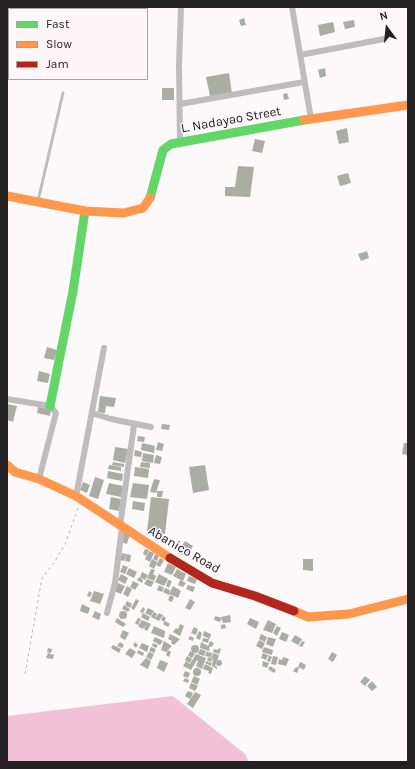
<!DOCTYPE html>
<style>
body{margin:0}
#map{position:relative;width:415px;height:769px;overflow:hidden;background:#fdf8fa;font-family:Karla,sans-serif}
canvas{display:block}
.frame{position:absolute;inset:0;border:8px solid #222021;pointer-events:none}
.legend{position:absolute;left:8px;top:8px;width:140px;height:72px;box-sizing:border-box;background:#fef7fa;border:1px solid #a6a1a3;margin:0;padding:5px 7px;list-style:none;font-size:12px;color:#222021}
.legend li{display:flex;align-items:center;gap:8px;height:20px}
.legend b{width:20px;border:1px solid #a6a1a3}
.north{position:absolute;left:367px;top:8px;width:40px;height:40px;-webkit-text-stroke:3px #fef7fa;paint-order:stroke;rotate:345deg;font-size:11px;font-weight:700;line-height:16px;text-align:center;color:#222021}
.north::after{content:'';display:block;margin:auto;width:14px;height:18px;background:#222021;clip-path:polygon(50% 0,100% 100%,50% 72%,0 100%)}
</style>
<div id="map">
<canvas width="415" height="769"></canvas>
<div class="frame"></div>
<ul class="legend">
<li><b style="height:5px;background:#63d668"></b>Fast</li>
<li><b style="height:5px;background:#ff974d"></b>Slow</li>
<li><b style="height:5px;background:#b3261e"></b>Jam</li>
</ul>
<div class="north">N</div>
</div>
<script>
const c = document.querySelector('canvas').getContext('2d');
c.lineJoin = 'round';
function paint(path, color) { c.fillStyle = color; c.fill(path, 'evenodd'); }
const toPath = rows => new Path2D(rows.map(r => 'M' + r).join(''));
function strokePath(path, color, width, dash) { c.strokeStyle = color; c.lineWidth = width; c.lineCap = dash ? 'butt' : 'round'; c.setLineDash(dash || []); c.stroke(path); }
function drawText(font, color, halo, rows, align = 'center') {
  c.font = font + ' Karla,sans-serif'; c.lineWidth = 3; c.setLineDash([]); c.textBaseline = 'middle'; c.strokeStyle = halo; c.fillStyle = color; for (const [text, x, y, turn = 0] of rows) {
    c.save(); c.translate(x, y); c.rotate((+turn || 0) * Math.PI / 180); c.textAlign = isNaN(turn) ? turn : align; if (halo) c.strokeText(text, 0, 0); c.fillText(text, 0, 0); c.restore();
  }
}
paint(toPath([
 [173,696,245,754,249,762,7,762,7,716]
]), '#f2c1d6');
paint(toPath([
 [244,18,246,25,241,26,239,20],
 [354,20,355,27,345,29,343,22],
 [333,22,335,32,320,36,318,25],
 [325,68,326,76,320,78,318,70],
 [229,73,232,93,210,96,206,77],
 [162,88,174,88,174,100,162,100],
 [287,93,289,99,284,100,283,94],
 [347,128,349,142,339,144,336,131],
 [255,139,265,141,262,153,252,151],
 [238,166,254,167,250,197,225,196,225,187,235,187],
 [348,173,351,183,340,186,337,176],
 [367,251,369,258,361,261,358,254],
 [47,347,57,350,54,360,44,358],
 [39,371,50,374,48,383,37,381],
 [100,396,116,398,114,407,106,406,105,413,98,412],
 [7,404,17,406,13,422,7,420],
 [38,407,51,409,50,416,37,413],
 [162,424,170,425,169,430,161,429],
 [138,436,145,437,144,442,137,441],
 [158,442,164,444,162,451,156,450],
 [142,443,155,446,154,453,141,450],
 [404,443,408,443,408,455,402,454],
 [115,447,128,449,125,463,113,460],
 [135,450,142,452,141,457,134,456],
 [143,453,154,455,153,463,142,461],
 [156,455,162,457,160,464,154,463],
 [113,462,124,464,124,467,112,465],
 [141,462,150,463,150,468,140,467],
 [109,465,121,467,121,471,108,469],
 [205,465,209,490,193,493,189,467],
 [135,467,149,469,148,478,134,476],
 [108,471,123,474,122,481,107,478],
 [95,477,104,480,98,499,89,496],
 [154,479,160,480,156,493,150,492],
 [83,482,90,485,87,493,80,490],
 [109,483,123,486,121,497,106,494],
 [133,483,149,485,147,499,130,497],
 [157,491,163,491,162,497,157,497],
 [111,497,121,499,119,511,109,509],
 [151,497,169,499,165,534,147,532],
 [133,501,145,503,144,511,132,509],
 [124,533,130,534,127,544,121,542],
 [185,541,193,546,187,557,178,553],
 [145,549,149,550,146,556,143,554],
 [149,551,154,553,150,562,145,559],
 [122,553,126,554,124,561,120,560],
 [126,554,131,555,130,562,125,561],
 [155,554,159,556,157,561,153,559],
 [160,558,164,560,160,567,156,565],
 [152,559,157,562,154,569,149,566],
 [303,559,313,559,313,571,303,570],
 [168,563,176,567,172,575,164,572],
 [123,565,128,567,125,574,120,572],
 [129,568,137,572,134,578,126,574],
 [151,569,155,570,153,574,156,576,154,581,147,578],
 [177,569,186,574,183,581,173,576],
 [142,572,148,575,145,580,140,577],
 [121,574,128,578,125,584,118,580],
 [159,574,168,579,164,586,155,582],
 [189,576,197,579,195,584,187,581],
 [139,577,143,580,142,583,137,580],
 [147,579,154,582,151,587,144,584],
 [168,580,172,581,169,588,166,586],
 [180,580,186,583,183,587,178,585],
 [133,581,139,584,135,590,130,587],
 [118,583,125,586,121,594,114,591],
 [159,585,164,588,162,592,157,590],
 [188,585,195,587,193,592,186,589],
 [127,586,132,589,128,597,123,594],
 [173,586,181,591,178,598,174,596,175,592,174,596,169,594],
 [165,588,170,590,169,595,163,592],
 [89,591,92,593,90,597,87,596],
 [94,591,104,594,100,604,90,601],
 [170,595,174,597,172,602,168,600],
 [136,599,139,601,134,610,131,608],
 [190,599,195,602,190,610,185,608],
 [127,601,132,604,130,608,125,605],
 [82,604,90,608,88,614,80,611],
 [124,605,130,609,128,612,122,609],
 [143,607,145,609,143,613,140,612],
 [148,608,154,611,151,616,145,613],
 '119 615a4 4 0 1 1 8 0a4 4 0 1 1-8 0Z',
 [95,611,101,614,99,620,92,617],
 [154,612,157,614,155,619,151,617],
 [143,613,150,617,148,621,141,617],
 [159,613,163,615,159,621,155,619],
 [230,615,231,622,223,623,221,617],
 [163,616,166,618,164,622,161,620],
 [215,616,222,618,220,622,214,620],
 [117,618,126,624,123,627,115,622],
 [138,618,141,619,138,625,135,623],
 [250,618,259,622,256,629,247,624],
 [142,620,151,624,147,631,144,629,146,625,143,629,138,626],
 [268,620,276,624,272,633,263,630],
 [165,621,170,624,168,627,163,624],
 [180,624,184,626,180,636,173,632,176,628,178,629],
 [225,624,226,628,221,629,221,625],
 [154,626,165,631,164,638,151,633],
 [277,626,281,628,277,636,273,633],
 [194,627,198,629,196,635,191,633],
 [123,630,129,633,125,640,120,637],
 [199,631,202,633,200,640,196,638],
 [204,631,211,634,210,639,203,636],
 [282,632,289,635,286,642,279,639],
 [170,634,180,639,174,645,171,643,172,641,168,639],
 [261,634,267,637,265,642,259,639],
 [295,635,302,639,298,645,291,641],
 [190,636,194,638,193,641,188,639],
 [155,637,163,641,160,645,153,641],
 [268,637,276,639,273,647,266,644],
 [203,638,209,639,208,643,202,641],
 [259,640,265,643,262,649,256,646],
 [164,641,172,646,166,652,161,650],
 [210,641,214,643,212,647,208,646],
 [302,641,305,642,302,647,299,646],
 [120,642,124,645,122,648,117,646],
 [135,642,138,645,136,648,133,645],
 [201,642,210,647,209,651,200,648],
 [142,643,149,646,147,652,139,648],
 [153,643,158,645,156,648,152,646],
 [113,645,121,649,119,653,111,648],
 '191 649a4 4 0 1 1 8 0a4 4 0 1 1-8 0Z',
 [151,647,156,649,154,653,149,651],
 [264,647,273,650,272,655,262,652],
 [48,648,52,649,51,653,47,652],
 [130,648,136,652,132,658,125,654],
 [219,648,221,649,219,654,213,652,214,649,218,650],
 [200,649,206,651,204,656,198,654],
 [138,650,144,653,143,656,137,653],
 [168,650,171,652,169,657,166,655],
 [190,651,195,654,192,658,188,656],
 [207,651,209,653,209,652,212,653,211,657,205,656],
 [149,652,154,654,151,660,146,657],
 [332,652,337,655,333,662,328,659],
 [48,653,54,655,53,659,46,658],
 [213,653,219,655,215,666,217,667,217,669,212,666,213,657,211,662,207,660,208,657,211,658],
 [263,653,268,655,266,660,261,658],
 [196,654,206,658,202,669,196,666,198,661,197,660,191,670,183,666,186,661,190,664],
 [269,655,272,657,270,662,267,661],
 [187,656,192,659,190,663,185,660],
 [273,656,278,657,276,665,271,664],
 [283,657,289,659,286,666,278,664,279,659,282,660],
 [146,658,151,661,148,669,140,665],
 [160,660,168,663,164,672,157,668],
 '216 663a3 3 0 1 1 6 0a3 3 0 1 1-6 0Z',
 [206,661,212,663,211,666,205,663],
 [263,661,269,663,267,668,262,666],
 [300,662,306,665,304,670,298,667],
 [205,664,211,667,210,668,213,667,211,674,208,673,209,671,203,669],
 [270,666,276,670,274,673,268,669],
 [296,667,299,668,297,673,293,671],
 '193 672a4 4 0 1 1 8 0a4 4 0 1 1-8 0Z',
 [185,671,190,673,188,678,183,676],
 [194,676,200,679,197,685,191,682],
 [365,676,370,680,365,686,360,682],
 [185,678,189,680,188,683,183,681],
 [372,681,377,687,372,691,367,686],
 [191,683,198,686,195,691,189,688],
 [188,691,193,693,190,699,185,696],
 [195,692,201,695,193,708,187,704]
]), '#aaada2');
strokePath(toPath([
 [25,674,42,578,54,563,66,542,78,508]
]), '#b9b7b8', 1, [3, 3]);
strokePath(toPath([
 [38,201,63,93]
]), '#bfbcbe', 3);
strokePath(toPath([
 [292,7,311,119],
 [300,55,384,39],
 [180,104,304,82],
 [180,141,179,65,181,7],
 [7,399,50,406,56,413,39,479],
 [92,413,111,419,151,427],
 [76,496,104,348],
 [120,526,134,425],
 [107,613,115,583,122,527]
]), '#bfbcbe', 6);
strokePath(toPath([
 [150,198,163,150,171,144,304,120],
 [50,406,73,291,85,211]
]), '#63d668', 9);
strokePath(toPath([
 [304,120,408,105],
 [7,196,85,211,124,213,143,208,150,198],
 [7,465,15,472,39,479,76,496,170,558],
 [294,611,308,617,349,614,408,599]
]), '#ff974d', 9);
strokePath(toPath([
 [170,558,212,583,255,596,294,611]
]), '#b3261e', 9);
drawText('13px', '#222021', '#fef7fa', [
 ["L. Nadayao Street",231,120,-10],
 ["Abanico Road",184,550,30]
]);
</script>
